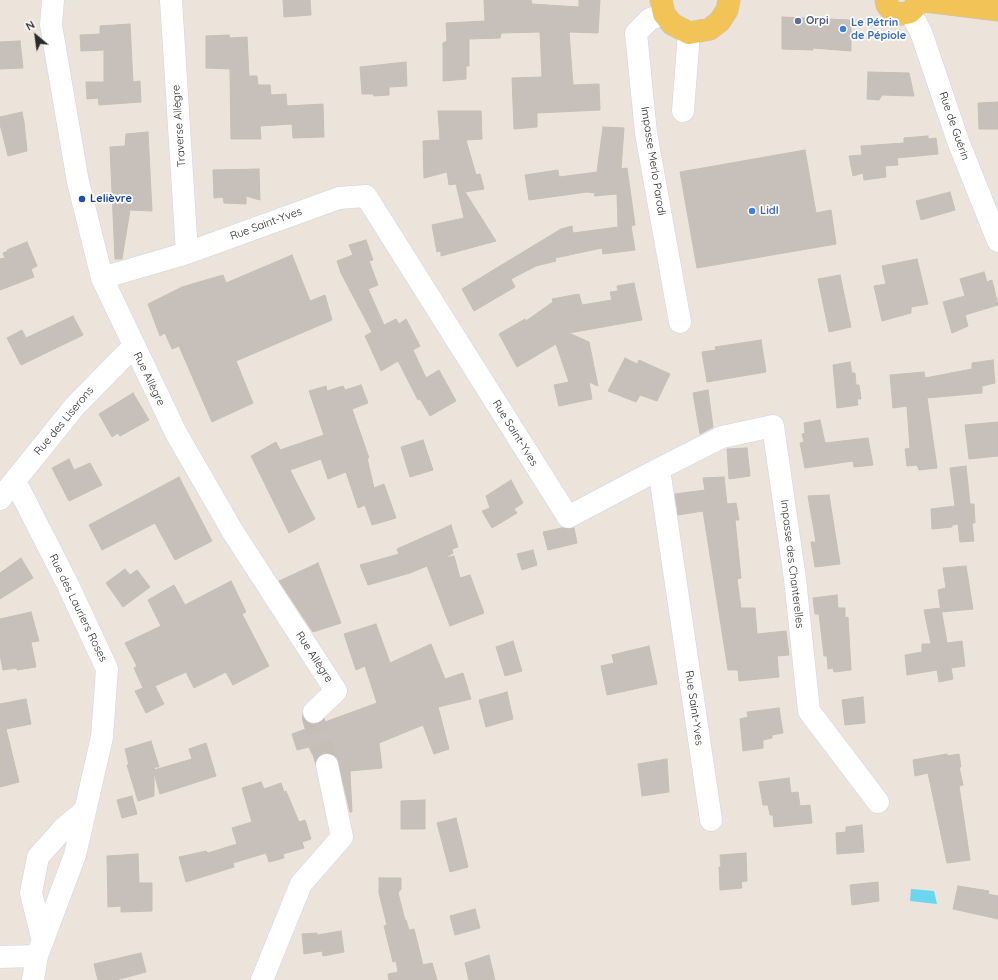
<!DOCTYPE html>
<meta charset="utf-8">
<style>
body{margin:0}
#map{position:relative;width:998px;height:980px;overflow:hidden;background:#ece3da;font-family:Quicksand,sans-serif}
canvas{display:block}
.north{position:absolute;left:16px;top:16px;width:40px;height:40px;-webkit-text-stroke:3px #fff;paint-order:stroke;rotate:331deg;font-size:11px;font-weight:700;line-height:16px;text-align:center;color:#292929}
.north::after{content:'';display:block;margin:auto;width:14px;height:18px;background:#292929;clip-path:polygon(50% 0,100% 100%,50% 72%,0 100%)}
</style>
<div id="map">
<canvas width="998" height="980"></canvas>
<div class="north">N</div>
</div>
<script>
const c = document.querySelector('canvas').getContext('2d');
c.lineJoin = 'round';
function paint(path, color) { c.fillStyle = color; c.fill(path, 'evenodd'); }
const toPath = rows => new Path2D(rows.map(r => 'M' + r).join(''));
function strokePath(path, color, width, dash) { c.strokeStyle = color; c.lineWidth = width; c.lineCap = dash ? 'butt' : 'round'; c.setLineDash(dash || []); c.stroke(path); }
function drawText(font, color, halo, rows, align = 'center') {
  c.font = font + ' Quicksand,sans-serif'; c.lineWidth = 3.5; c.setLineDash([]); c.textBaseline = 'middle'; c.strokeStyle = halo; c.fillStyle = color; for (const [text, x, y, turn = 0] of rows) {
    c.save(); c.translate(x, y); c.rotate((+turn || 0) * Math.PI / 180); c.textAlign = isNaN(turn) ? turn : align; if (halo) c.strokeText(text, 0, 0); c.fillText(text, 0, 0); c.restore();
  }
}
paint(toPath([
 [911,889,934,891,937,904,910,901]
]), '#6bd6f0');
const building = toPath([
 [283,0,310,0,311,15,284,17,283,0],
 [484,0,531,0,532,4,579,7,579,0,600,0,598,33,569,32,573,85,599,84,600,110,537,113,537,127,514,129,512,78,542,77,540,32,501,33,500,38,469,39,469,66,466,66,466,79,443,81,443,43,447,41,446,23,485,21,484,0],
 [782,17,851,20,851,51,813,48,813,50,782,49,782,17],
 [130,24,133,82,140,81,141,102,99,105,98,98,87,99,86,82,104,82,104,50,81,51,80,35,100,34,100,26,130,24],
 [229,35,230,38,247,37,249,76,257,76,258,85,270,85,271,95,286,94,287,106,323,104,324,137,293,138,292,124,260,126,261,139,231,139,230,69,206,68,206,36,229,35],
 [20,41,23,68,0,69,0,42,20,41],
 [406,62,407,86,389,87,389,95,374,96,373,94,362,94,360,67,406,62],
 [868,72,909,73,914,96,882,95,879,100,867,99,868,72],
 [998,102,998,129,979,129,978,103,998,102],
 [438,111,481,111,482,139,466,140,476,175,480,174,484,189,465,192,496,241,441,256,441,251,437,252,432,225,464,218,456,184,449,185,447,172,424,178,423,141,440,140,438,111],
 [22,112,24,122,27,151,8,156,0,124,0,117,22,112],
 [603,127,624,128,621,169,627,168,635,225,627,226,631,226,635,250,603,254,602,248,555,258,556,261,536,266,511,279,515,287,474,311,462,289,561,229,572,226,573,233,618,227,617,194,594,196,595,193,587,192,529,200,525,175,558,170,559,177,597,172,603,127],
 [148,132,152,211,130,210,122,259,115,259,110,147,125,146,126,134,148,132],
 [928,136,928,139,936,138,938,154,897,158,898,165,885,166,886,177,864,180,863,173,853,176,849,156,862,155,861,146,904,143,904,138,928,136],
 [805,150,816,213,831,210,836,244,697,268,680,172,805,150],
 [259,169,260,200,246,196,246,204,224,203,223,197,214,198,213,170,259,169],
 [950,192,955,210,921,220,916,201,950,192],
 [366,240,373,260,369,261,378,285,368,289,384,325,396,319,399,324,406,319,420,346,413,350,426,378,439,370,456,401,430,416,420,399,418,400,398,361,381,371,365,336,372,332,341,273,337,261,353,255,349,245,366,240],
 [27,242,37,266,31,269,34,277,0,290,0,259,5,258,3,253,8,251,7,250,27,242],
 [292,255,310,301,325,295,332,320,236,361,253,403,212,422,179,346,172,349,165,333,160,336,148,304,182,287,223,275,226,283,292,255],
 [917,259,928,304,911,307,911,313,882,321,874,286,886,284,882,266,917,259],
 [984,272,987,282,992,280,998,305,965,315,968,326,952,333,943,302,965,296,960,279,984,272],
 [840,275,851,327,829,332,818,279,840,275],
 [634,283,642,320,569,333,589,342,598,386,589,382,592,399,559,406,554,385,569,382,556,344,517,367,499,334,525,319,526,321,553,302,552,299,579,294,582,305,612,300,610,292,618,291,617,286,634,283],
 [73,316,83,335,21,365,7,338,22,330,26,338,73,316],
 [761,340,766,372,707,382,702,352,716,350,715,347,761,340],
 [625,358,637,364,639,360,670,374,657,401,640,395,636,402,608,391,625,358],
 [993,360,995,383,982,386,982,393,927,398,937,468,919,470,917,465,907,466,905,449,910,448,907,406,893,408,890,375,924,372,925,378,972,369,972,363,993,360],
 [850,362,852,373,855,373,856,385,859,385,861,399,857,399,858,405,837,408,833,365,850,362],
 [361,385,368,403,352,409,369,458,367,458,374,488,384,484,396,518,372,525,365,505,358,508,346,472,328,479,321,459,290,470,315,519,289,533,251,456,276,442,280,450,324,435,309,391,326,386,327,391,343,386,345,390,361,385],
 [708,390,713,427,700,434,693,393,708,390],
 [133,393,149,420,120,436,118,433,112,437,99,414,133,393],
 [820,420,825,443,868,438,873,465,854,467,853,461,805,468,800,443,804,442,802,434,805,433,804,423,820,420],
 [998,422,998,456,969,459,965,425,998,422],
 [423,440,433,470,410,477,401,447,423,440],
 [747,448,750,476,729,479,727,449,747,448],
 [69,459,74,470,90,463,102,485,69,501,52,468,69,459],
 [966,466,970,504,974,504,975,523,972,523,974,541,960,542,958,524,952,525,952,527,932,529,931,509,955,506,950,468,966,466],
 [179,477,212,541,175,560,155,523,102,550,89,525,179,477],
 [724,477,727,504,736,503,739,520,735,520,741,578,737,579,741,608,755,608,757,634,786,631,789,655,777,656,779,677,739,681,738,670,728,670,703,511,678,515,675,494,705,490,703,478,724,477],
 [511,480,523,503,514,509,517,513,492,528,482,511,490,508,486,496,511,480],
 [829,495,840,564,815,567,811,542,816,542,808,496,829,495],
 [451,525,458,547,452,549,453,553,445,558,454,556,460,578,470,575,484,613,450,626,427,566,410,573,368,585,360,565,399,554,397,549,451,525],
 [562,528,574,528,577,543,548,550,543,532,562,528],
 [533,550,537,565,522,570,517,554,533,550],
 [21,558,33,578,0,599,0,573,21,558],
 [318,563,341,623,313,632,279,581,318,563],
 [966,566,973,609,941,612,938,590,946,588,943,568,966,566],
 [125,569,130,575,137,570,150,587,123,607,106,583,125,569],
 [231,581,246,612,242,614,269,666,233,685,226,672,194,688,186,672,155,686,164,704,146,713,135,691,143,688,134,668,137,666,125,643,161,626,148,600,174,585,185,605,231,581],
 [837,595,838,608,845,608,845,618,848,617,851,670,834,672,833,668,828,669,827,656,824,656,819,614,815,614,813,598,837,595],
 [941,608,947,643,962,641,965,666,951,668,953,679,939,682,937,670,907,675,905,655,922,652,922,644,931,644,924,610,941,608],
 [31,612,39,641,31,642,36,667,17,670,17,668,3,670,0,655,0,619,31,612],
 [376,624,390,663,431,644,445,679,463,673,471,699,438,707,449,749,434,754,423,725,379,743,382,768,350,771,352,812,350,812,337,757,331,753,326,753,325,750,312,754,309,747,297,750,292,734,377,703,365,666,356,670,344,634,376,624],
 [513,641,522,671,505,676,496,647,513,641],
 [649,646,657,684,607,695,601,666,614,663,612,655,649,646],
 [507,692,513,719,486,727,479,700,507,692],
 [863,697,865,723,845,725,842,700,863,697],
 [26,699,31,724,6,729,19,782,0,787,0,704,26,699],
 [779,708,783,733,772,735,772,738,763,740,763,748,743,751,740,719,748,717,747,712,779,708],
 [151,741,159,767,155,767,154,770,192,759,189,749,206,743,216,776,160,794,154,773,154,796,138,801,127,765,129,765,125,749,151,741],
 [947,754,947,756,959,754,961,767,959,767,963,785,959,786,970,860,947,863,928,773,915,776,913,760,947,754],
 [667,759,669,792,642,796,638,764,667,759],
 [789,778,791,793,798,792,800,806,810,805,812,823,774,827,773,815,770,815,768,805,763,805,759,782,789,778],
 [261,782,264,789,281,783,284,792,286,791,299,822,305,820,311,839,302,842,304,848,283,854,284,858,269,862,266,853,233,863,234,867,186,882,179,857,206,851,208,853,237,844,232,828,252,822,242,788,261,782],
 [132,796,137,814,122,818,117,800,132,796],
 [425,800,425,829,401,829,401,801,425,800],
 [456,818,468,867,450,872,437,823,456,818],
 [862,825,864,852,837,854,836,833,846,832,846,827,862,825],
 [746,853,747,881,741,882,742,888,720,890,719,867,721,867,720,855,746,853],
 [138,854,139,883,152,883,152,911,121,912,121,906,108,907,107,856,138,854],
 [379,878,401,878,401,889,398,893,405,920,406,920,409,930,414,929,423,965,432,963,437,980,389,980,388,974,398,972,396,961,393,962,384,926,387,925,379,893,379,878],
 [878,882,879,901,852,905,850,885,878,882],
 [958,886,989,891,988,894,998,896,998,919,953,909,958,886],
 [475,909,480,928,455,935,450,916,475,909],
 [341,931,344,952,323,956,322,951,304,954,302,934,317,933,317,935,341,931],
 [141,953,146,972,116,980,98,980,94,964,141,953],
 [489,955,495,980,469,980,465,963,489,955]
]);
paint(building, '#c7c0ba');
strokePath(building, '#c7bfb4', 1);
strokePath(toPath([
 [314,712,313,718,327,765]
]), '#c5beb7', 22, [22, 11]);
const minor = toPath([
 [53,0,51,25,78,182,102,278,176,433,233,532,336,691,314,712],
 [171,0,187,253],
 [910,12,921,32,958,141,998,241],
 [664,14,650,19,636,33,646,133,680,322],
 [683,111,689,33],
 [102,278,187,253,339,198,366,196,568,517,659,469,711,820],
 [659,469,722,437,773,426,795,579,809,711,878,802],
 [15,481,68,585,107,669,102,737,75,855,37,956,33,980],
 [0,499,75,406,133,347],
 [43,941,31,893,38,857,63,829,83,812],
 [0,957,37,956],
 [262,980,301,884,342,837,327,765]
]);
const major = toPath([
 [661,0,664,14,672,24,689,33,710,29,720,21,727,10,729,0],
 [886,0,887,5,893,12,901,14,910,12,915,7,917,0],
 [917,0,998,10]
]);
strokePath(minor, '#cfd4e2', 23);
strokePath(major, '#c3c3c3', 23);
strokePath(minor, '#fff', 22);
strokePath(major, '#f2c458', 22);
for (const [x, y, r, color] of [
 [798,21,4,"#5c6f8a"],
 [843,29,4,"#3f7fe0"],
 [82,199,4,"#1a4fb4"],
 [752,211,4,"#3f7fe0"]
]) { const dot = new Path2D(); dot.arc(x, y, r, 0, 2 * Math.PI); c.fillStyle = color; c.fill(dot); strokePath(dot, '#fff', 1.5); }
drawText('bold 11px', '#4e5e75', '#fff', [
 ["Orpi",806,21]
], 'left');
drawText('bold 11px', '#366cbe', '#fff', [
 ["Le Pétrin",851,23],
 ["de Pépiole",851,36],
 ["Lidl",760,211]
], 'left');
drawText('11px', '#292929', '#fff', [
 ["Traverse Allègre",179,126,-94],
 ["Rue de Guérin",954,126,71],
 ["Impasse Merlo Parodi",653,161,81],
 ["Rue Saint-Yves",266,224,-20],
 ["Rue Allègre",149,379,64],
 ["Rue des Liserons",64,421,-50],
 ["Rue Saint-Yves",515,433,58],
 ["Impasse des Chanterelles",792,564,83],
 ["Rue des Lauriers Roses",78,608,64],
 ["Rue Allègre",314,657,57],
 ["Rue Saint-Yves",694,708,82]
]);
drawText('bold 11px', '#164399', '#fff', [
 ["Lelièvre",90,199]
], 'left');
</script>
